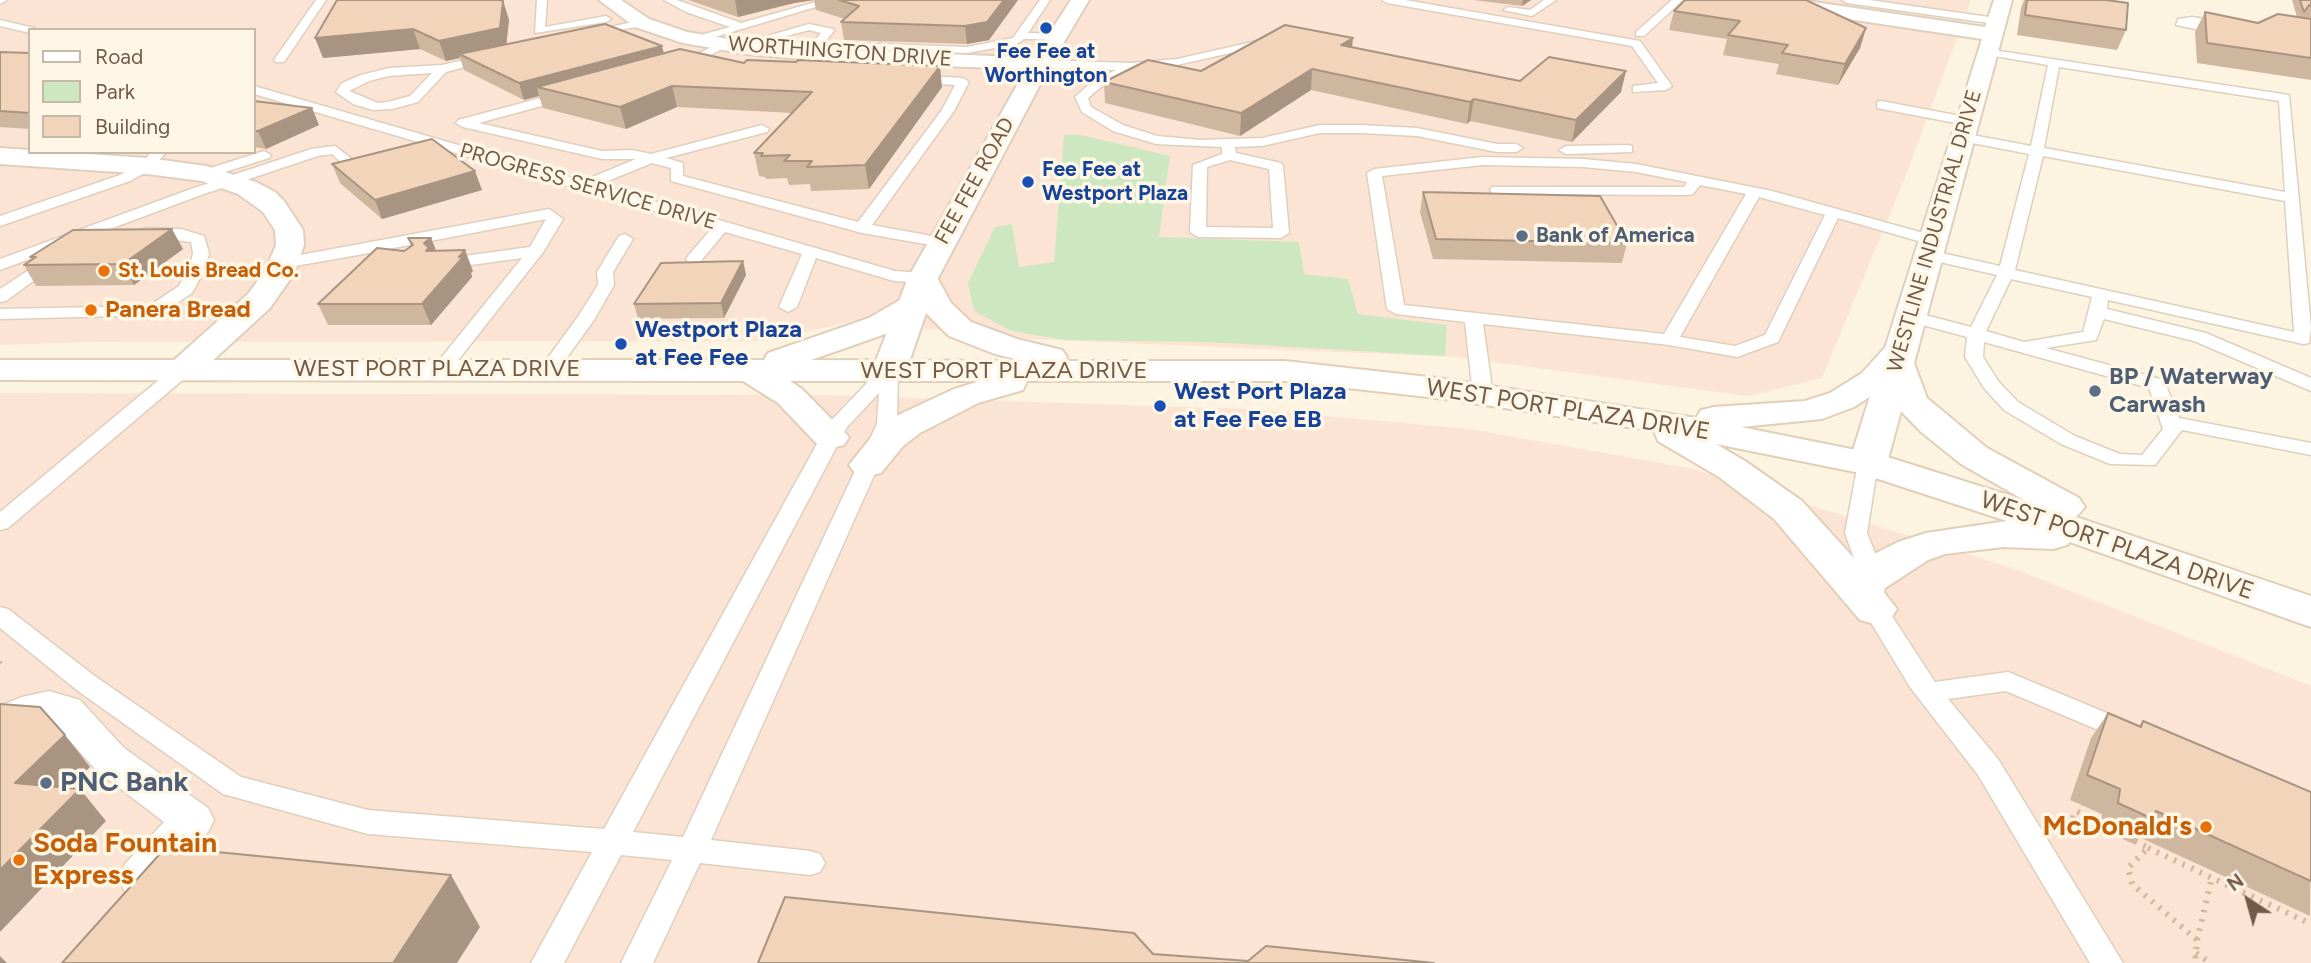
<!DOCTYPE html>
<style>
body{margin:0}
#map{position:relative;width:2311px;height:963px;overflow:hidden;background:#fcf3e1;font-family:Figtree,sans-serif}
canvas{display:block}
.legend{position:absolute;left:28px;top:28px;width:228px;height:126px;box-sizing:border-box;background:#fff7e6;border:2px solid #c7b9a7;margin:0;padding:9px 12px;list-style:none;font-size:21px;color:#725b48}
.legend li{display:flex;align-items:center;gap:14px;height:35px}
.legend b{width:35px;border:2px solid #c7b9a7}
.north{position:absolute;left:2213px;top:865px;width:70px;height:70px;-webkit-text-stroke:5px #fff7e6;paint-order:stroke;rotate:324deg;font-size:19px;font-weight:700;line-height:28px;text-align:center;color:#725b48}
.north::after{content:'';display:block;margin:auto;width:24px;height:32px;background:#725b48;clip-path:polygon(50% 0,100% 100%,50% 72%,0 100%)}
</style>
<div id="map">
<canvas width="2311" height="963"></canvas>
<ul class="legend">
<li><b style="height:9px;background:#fff"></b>Road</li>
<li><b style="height:19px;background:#cde8c0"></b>Park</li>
<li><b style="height:19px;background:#f1d4b9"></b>Building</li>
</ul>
<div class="north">N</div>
</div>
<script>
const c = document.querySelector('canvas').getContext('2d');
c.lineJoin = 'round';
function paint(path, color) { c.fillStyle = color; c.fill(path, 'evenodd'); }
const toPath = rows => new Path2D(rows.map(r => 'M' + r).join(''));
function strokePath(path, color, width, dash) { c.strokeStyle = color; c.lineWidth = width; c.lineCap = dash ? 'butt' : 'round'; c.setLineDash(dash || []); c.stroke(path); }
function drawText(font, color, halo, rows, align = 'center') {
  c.font = font + ' Figtree,sans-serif'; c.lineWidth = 7; c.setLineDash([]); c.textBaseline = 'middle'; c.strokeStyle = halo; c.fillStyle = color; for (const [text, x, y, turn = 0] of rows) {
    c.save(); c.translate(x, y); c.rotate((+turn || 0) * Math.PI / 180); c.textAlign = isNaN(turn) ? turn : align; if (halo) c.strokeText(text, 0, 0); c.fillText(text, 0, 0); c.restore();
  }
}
paint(toPath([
 [0,0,1971,0,1902,185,1822,378,1748,396,1456,357,1030,339,852,321,770,341,94,342,0,345],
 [30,30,254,30,254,152,30,152],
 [0,393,823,395,1249,409,1469,429,1694,469,2012,568,2311,686,2311,963,0,963]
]), '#fce4d4');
paint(toPath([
 [1064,135,1081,135,1170,156,1159,237,1299,242,1304,274,1348,279,1358,314,1447,325,1445,356,1207,342,1065,340,1011,331,974,311,968,283,995,227,1012,224,1019,267,1054,262]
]), '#cde8c0');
const service = toPath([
 [0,0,7,0,0,4,0,0],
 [316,0,326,0,284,62,276,62,274,60,316,0],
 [537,0,547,0,545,27,606,16,611,19,606,22,535,33,537,0],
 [664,0,677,0,741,23,823,0,839,0,705,40,701,39,701,35,730,27,686,12,664,0],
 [1040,0,1050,0,1028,33,1056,34,1060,35,1060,39,1024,39,1017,44,967,53,820,48,814,51,808,48,821,33,809,30,738,49,732,46,809,24,833,29,834,31,825,42,967,47,1013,38,1040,0],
 [1382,0,1405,0,1640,41,1672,86,1666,90,1633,92,1633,86,1658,83,1632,46,1387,3,1382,0],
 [1544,0,1556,0,1532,16,1503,10,1508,7,1530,10,1544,0],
 [1672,0,1683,0,1644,36,1636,36,1636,32,1672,0],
 [1842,0,1869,0,1996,18,2001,21,1996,24,1847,3,1842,0],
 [2192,17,2245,25,2265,34,2248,40,2176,25,2178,19,2192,17],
 [2190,23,2242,31,2248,33,2248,34,2190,23],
 [0,20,34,28,35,30,30,30,30,33,0,26,0,20],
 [642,20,647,23,646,25,589,36,583,33,642,20],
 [1279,36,1283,37,1283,41,1177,65,1134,70,1101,87,1088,98,1091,107,1123,125,1157,136,1200,140,1262,138,1320,125,1361,125,1417,128,1497,144,1516,144,1523,148,1516,152,1497,152,1417,136,1361,133,1320,133,1262,146,1235,147,1236,153,1281,163,1283,166,1289,233,1281,238,1198,237,1190,232,1193,165,1222,154,1222,147,1156,144,1113,131,1082,112,1075,97,1093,81,1116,70,1040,68,1034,64,1040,60,1131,63,1177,59,1279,36],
 [1230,160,1269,169,1273,228,1206,227,1207,167,1230,160],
 [722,42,732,44,699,61,703,64,701,66,687,65,681,62,722,42],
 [1986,49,2289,95,2311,328,2309,343,2303,344,2108,300,2107,309,2206,333,2311,378,2311,391,2194,341,2104,319,2096,340,2046,348,2164,380,2179,418,2311,443,2311,455,2182,430,2155,465,2110,464,2061,444,2004,410,1984,388,1965,357,1967,337,1904,320,1901,316,1910,311,1971,327,1997,275,1922,258,1920,255,1922,252,1928,250,2000,266,2029,154,1962,141,1955,137,1962,133,2031,146,2048,65,1982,54,1982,50,1986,49],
 [2059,67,2279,101,2285,192,2044,148,2059,67],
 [2043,156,2285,201,2294,332,2015,270,2043,156],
 [2011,279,2092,297,2083,332,2024,342,1986,331,2011,279],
 [1984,342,2149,388,2163,429,2142,455,2120,454,2075,436,2018,402,1998,381,1983,357,1984,342],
 [490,54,496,57,494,59,446,72,418,102,392,109,373,110,353,104,336,92,342,83,361,75,389,68,442,65,490,54],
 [432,73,410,96,388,102,378,103,349,91,369,81,389,76,432,73],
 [914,75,963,78,969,82,954,111,872,225,948,239,950,242,948,245,942,247,862,233,671,181,671,168,652,163,598,185,895,271,923,273,931,278,923,283,894,281,816,258,797,307,788,312,779,307,802,254,725,232,700,262,688,262,686,259,688,256,712,228,254,94,254,86,583,181,636,159,602,159,463,127,456,123,458,120,567,91,571,92,571,98,479,123,602,151,632,150,651,154,762,125,769,129,767,132,666,158,683,163,683,176,858,222,942,110,955,85,910,82,910,76,914,75],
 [1881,101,1966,117,1972,121,1966,125,1877,108,1877,102,1881,101],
 [1627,145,1632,146,1632,152,1566,154,1559,150,1566,146,1627,145],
 [335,146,362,167,362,173,352,173,332,154,318,156,201,195,0,270,0,259,191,189,311,149,335,146],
 [264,151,271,155,269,158,206,178,199,174,201,171,264,151],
 [151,152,166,152,152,169,130,181,0,226,0,216,120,175,142,163,151,152],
 [1482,157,1583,159,1636,164,1772,191,1938,237,1940,240,1932,245,1838,218,1778,342,1737,357,1669,345,1483,324,1493,395,1483,401,1473,395,1465,322,1396,314,1387,309,1367,173,1374,169,1482,157],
 [1482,165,1583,167,1636,172,1687,182,1684,187,1492,187,1490,190,1492,193,1497,194,1688,195,1693,194,1700,185,1746,194,1664,334,1404,305,1382,176,1482,165],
 [1759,197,1825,215,1765,335,1735,346,1680,337,1759,197],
 [549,209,563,219,544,251,448,373,441,375,432,369,522,258,442,269,434,264,442,259,530,247,546,219,383,250,387,256,403,264,395,269,375,262,369,253,284,268,276,263,284,258,549,209],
 [147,228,181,229,204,236,209,253,206,267,192,293,159,315,0,319,0,309,149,306,179,286,190,267,193,253,191,242,142,236,139,233,142,230,147,228],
 [625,234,633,239,613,272,614,285,594,320,555,374,541,374,539,370,577,318,598,285,597,272,619,236,625,234],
 [53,254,59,256,61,259,59,262,6,301,0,302,0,289,53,254],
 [185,362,194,368,192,372,8,528,0,530,0,512,178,364,185,362],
 [889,365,898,371,897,424,711,840,810,851,820,854,825,863,820,872,810,875,700,863,653,963,621,963,672,860,621,855,564,963,531,963,592,852,368,834,223,794,78,691,0,628,0,607,8,609,96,677,241,777,368,810,604,829,828,424,882,367,889,365],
 [879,393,877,424,683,837,633,832,847,427,879,393],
 [1868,457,1875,459,1878,463,1867,533,1885,578,1884,597,1888,610,1935,682,2008,672,2138,726,2142,733,2138,740,2129,743,2006,691,1948,699,1998,759,2123,963,2090,963,1978,775,1910,687,1864,611,1860,597,1861,578,1845,533,1858,463,1861,459,1868,457]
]);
const pedestrian = toPath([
 [49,691,80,700,124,748,208,808,214,820,208,832,157,892,141,897,125,892,119,878,125,864,164,822,96,770,53,722,33,724,14,736,0,740,0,706,22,697,49,691]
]);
const minor = toPath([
 [599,0,621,0,649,19,687,32,747,42,825,49,1040,58,1048,59,1051,64,1048,69,1040,70,825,61,747,54,683,43,635,27,599,0]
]);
const tertiary = toPath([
 [1071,0,1089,0,1051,64,938,278,906,371,901,378,889,381,877,378,872,371,908,278,1029,64,1071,0],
 [1752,0,1800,0,1985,27,1994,0,2012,0,1887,463,1881,471,1868,474,1855,471,1849,463,1982,39,1761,6,1752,0],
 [0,148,147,158,206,166,256,182,275,192,284,201,303,230,304,245,295,272,270,308,197,375,185,378,173,375,168,368,173,361,248,294,265,271,276,245,275,230,263,212,238,194,202,181,147,174,0,164,0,148]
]);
const secondary = toPath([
 [923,269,934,272,951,303,971,322,1017,339,1062,350,1067,357,1064,361,1285,361,1446,379,1696,418,1701,410,1714,407,1805,401,1830,393,1862,373,1889,343,1901,340,1913,343,1918,350,1912,358,1927,398,1987,448,2079,498,2085,507,2076,517,2311,596,2311,627,2070,542,2067,545,2053,549,2003,547,1945,554,1928,560,1882,590,1897,609,1890,620,1875,624,1860,620,1774,519,1719,477,1658,441,1654,431,1446,399,1285,381,1027,381,1023,390,978,403,920,433,903,446,881,473,868,476,855,473,849,465,877,430,894,417,954,389,980,381,790,381,802,389,849,437,844,445,831,448,818,445,778,403,743,381,0,380,0,360,764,360,768,353,869,318,900,300,911,298,918,299,908,278,912,272,923,269],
 [924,311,949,336,995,354,1023,361,811,360,891,332,924,311],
 [1888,385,1899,409,1920,431,1961,464,2024,500,1881,455,1741,427,1822,419,1854,407,1888,385],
 [1716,444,1860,473,2007,521,1926,533,1898,542,1876,553,1861,566,1802,501,1745,461,1716,444]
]);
strokePath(service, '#dfd0bd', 3);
strokePath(pedestrian, '#dfd0bd', 3);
strokePath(minor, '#dfd0bd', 4);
strokePath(tertiary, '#dfd0bd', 4);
strokePath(secondary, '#e1cfb8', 4);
strokePath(toPath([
 [0,662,5,667]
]), '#d5b79c', 4.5, [2, 5]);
strokePath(toPath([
 [2069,827,2076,811,2101,823],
 [2135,841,2148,848,2128,868,2132,884,2197,940,2195,963],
 [2148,848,2311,924],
 [2197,940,2212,877],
 [2196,953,2211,963]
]), '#d5b79c', 6, [2.5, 7]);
paint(service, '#fff');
paint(pedestrian, '#fff');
paint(minor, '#fff');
paint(tertiary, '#fff');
paint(secondary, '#fff');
paint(toPath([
 [503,0,509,20,506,44,664,53,942,87,869,189,811,191,810,184,789,185,787,178,766,179,765,177,759,176,754,153,792,113,677,107,626,129,543,108,539,96,524,100,464,70,460,58,446,61,420,49,323,58],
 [688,0,1018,0,989,40,967,44,844,40,841,22,845,19,816,10,814,0,794,3,738,17],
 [1473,0,1531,0,1522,6],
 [2024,0,2106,0,2126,30,2117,50,2017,35,2021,8],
 [2292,0,2311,0,2311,80,2197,63,2195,32,2205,12,2258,23,2297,17],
 [1674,11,1866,28,1860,48,1838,85,1776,74,1779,64,1723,55,1727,39,1669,30],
 [1352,48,1520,81,1621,92,1572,142,1470,121,1467,124,1311,90,1240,136,1105,103,1104,82,1201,71],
 [0,52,30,53,30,129,0,127],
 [254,101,319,125,266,149,254,147],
 [332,164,482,190,382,219,340,183],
 [1423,192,1627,243,1622,263,1433,259,1420,212],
 [408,238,431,238,436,251,473,271,471,273,472,277,431,325,328,325,318,304,411,247],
 [183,249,134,285,36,286,24,265,32,260,30,257],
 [743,261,746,275,724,318,638,319,634,304],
 [2108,713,2139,726,2143,721,2311,792,2310,916,2139,837,2134,844,2100,829,2102,814,2070,800,2091,738]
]), '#cfb69f');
paint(toPath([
 [735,0,814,0,794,3,738,17],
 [1004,0,1018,0,989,40,967,44,965,26],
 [1523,0,1531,0,1522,6],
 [503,1,509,20,506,48,459,54,460,58,446,61,439,41],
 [1866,28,1860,48,1838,85,1845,64],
 [413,29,420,49,323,58,315,38],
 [1353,38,1351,58,1341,45],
 [662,46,666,62,537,87,539,96,524,100,519,83],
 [940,66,942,87,869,189,865,165],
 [1312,69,1311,90,1240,136,1241,113],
 [1626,71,1621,92,1572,142,1576,120],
 [672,86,677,107,626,129,620,107],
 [1474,99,1470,121,1467,124,1470,102],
 [312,108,319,125,266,149,258,131],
 [475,171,482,190,382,219,375,200],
 [172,229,183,249,134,285,123,264],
 [431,238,439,258,436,269,424,243],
 [465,250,473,271,471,273,472,277,431,325,422,304],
 [743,261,746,275,724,318,721,303],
 [65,735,90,767,42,815,15,783],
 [80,789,106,821,0,932,0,870],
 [451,875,480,927,457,963,393,963],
 [0,956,7,963,0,963]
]), '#a99482');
const building = toPath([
 [337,0,500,0,503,1,500,28,439,41,413,29,315,38,337,0],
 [839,0,1004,0,987,22,965,26,841,22,859,6,839,0],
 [1685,0,1806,0,1866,28,1845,64,1782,53,1788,45,1728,35,1740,21,1674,11,1685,0],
 [2027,0,2106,0,2128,3,2126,30,2025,15,2027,0],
 [2300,0,2311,0,2311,6,2309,5,2304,12,2300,0],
 [2205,12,2258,23,2278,14,2311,19,2311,58,2207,43,2205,12],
 [605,24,662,46,519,83,459,54,605,24],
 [1285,25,1353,38,1341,45,1520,81,1549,57,1626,71,1576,120,1474,99,1470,102,1312,69,1241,113,1104,82,1148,60,1201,71,1285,25],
 [680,49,744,63,747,60,796,62,798,60,940,66,865,165,807,167,812,161,784,161,790,155,761,156,763,153,754,153,812,92,672,86,620,107,537,87,680,49],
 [0,52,30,53,30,113,0,111,0,52],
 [254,101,312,108,258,131,254,131,254,101],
 [432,139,475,171,375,200,332,164,432,139],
 [1423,192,1600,196,1627,243,1436,239,1423,192],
 [172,229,123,264,24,265,36,257,30,257,73,230,172,229],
 [408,238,431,238,424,243,429,248,426,251,465,250,459,257,464,256,422,304,318,304,377,248,404,251,413,245,408,238],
 [743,261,721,303,634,304,661,263,743,261],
 [0,704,40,707,65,735,15,783,80,789,0,870,0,704],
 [2108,713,2141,727,2143,721,2311,792,2311,881,2156,811,2153,819,2118,803,2120,789,2087,775,2108,713],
 [166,847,451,875,393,963,62,963,166,847],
 [785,897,1134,933,1153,954,1248,961,1266,946,1434,963,758,963,785,897]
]);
paint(building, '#f1d4b9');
strokePath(building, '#a99482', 2);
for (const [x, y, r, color] of [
 [1046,28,7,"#1a4fb4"],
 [1028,182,7,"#1a4fb4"],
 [1522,236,7,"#5c6f8a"],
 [104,271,7,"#e8710a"],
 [91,310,7,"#e8710a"],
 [621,344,7,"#1a4fb4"],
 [2095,391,7,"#5c6f8a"],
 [1160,406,7,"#1a4fb4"],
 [46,783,7,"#5c6f8a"],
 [2206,827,7,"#e8710a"],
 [19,860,7,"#e8710a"]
]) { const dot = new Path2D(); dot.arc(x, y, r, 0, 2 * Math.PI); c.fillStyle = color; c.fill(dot); strokePath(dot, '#fff7e6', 2.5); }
drawText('21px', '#725b48', '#fff7e6', [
 ["WORTHINGTON DRIVE",840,52,4],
 ["FEE FEE ROAD",975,181,-61],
 ["PROGRESS SERVICE DRIVE",588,187,16],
 ["WESTLINE INDUSTRIAL DRIVE",1935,231,-74]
]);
drawText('bold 21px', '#164399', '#fff7e6', [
 ["Fee Fee at",1046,52],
 ["Worthington",1046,76],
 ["Fee Fee at",1042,170,"left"],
 ["Westport Plaza",1042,194,"left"]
]);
drawText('bold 21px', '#4e5e75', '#fff7e6', [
 ["Bank of America",1536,236]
], 'left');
drawText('bold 21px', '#c56008', '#fff7e6', [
 ["St. Louis Bread Co.",118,271]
], 'left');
drawText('bold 24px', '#c56008', '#fff7e6', [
 ["Panera Bread",105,310]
], 'left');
drawText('bold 24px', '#164399', '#fff7e6', [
 ["Westport Plaza",635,330],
 ["at Fee Fee",635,358],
 ["West Port Plaza",1174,392],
 ["at Fee Fee EB",1174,420]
], 'left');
drawText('24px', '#725b48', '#fff7e6', [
 ["WEST PORT PLAZA DRIVE",437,369],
 ["WEST PORT PLAZA DRIVE",1004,371],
 ["WEST PORT PLAZA DRIVE",1568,410,9],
 ["WEST PORT PLAZA DRIVE",2117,546,19]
]);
drawText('bold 24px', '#4e5e75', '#fff7e6', [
 ["BP / Waterway",2109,377],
 ["Carwash",2109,405]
], 'left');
drawText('bold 28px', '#4e5e75', '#fff7e6', [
 ["PNC Bank",60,783]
], 'left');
drawText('bold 28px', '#c56008', '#fff7e6', [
 ["McDonald's",2192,827],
 ["Soda Fountain",33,844,"left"],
 ["Express",33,876,"left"]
], 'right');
</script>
